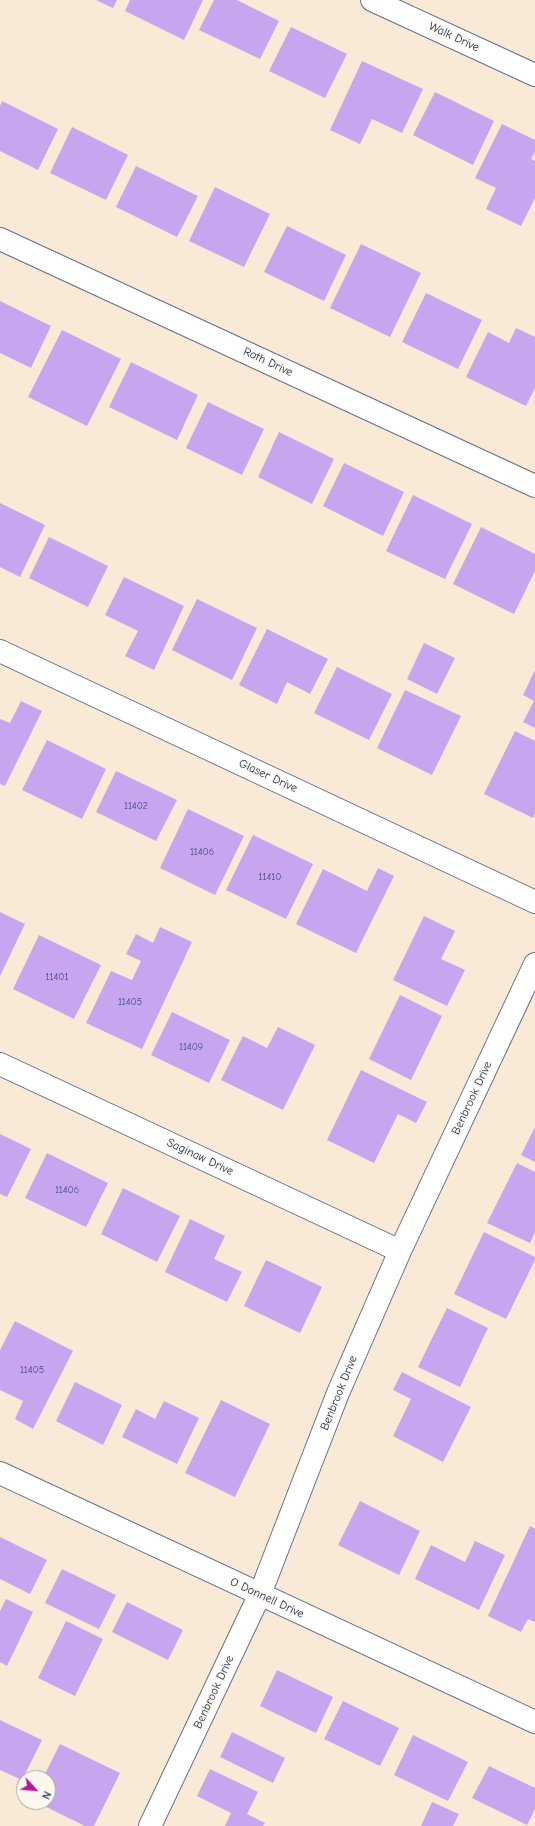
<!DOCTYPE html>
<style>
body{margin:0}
#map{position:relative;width:535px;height:1826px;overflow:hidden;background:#f8ead6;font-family:"Comic Neue",sans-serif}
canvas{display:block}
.north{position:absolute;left:16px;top:1770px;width:40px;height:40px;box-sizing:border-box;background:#fbf7ec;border:1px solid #a1a7b3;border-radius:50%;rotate:116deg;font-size:11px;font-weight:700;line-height:16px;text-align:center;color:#1b2f5e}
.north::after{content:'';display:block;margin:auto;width:14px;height:18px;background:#b5179e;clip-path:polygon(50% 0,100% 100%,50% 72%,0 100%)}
</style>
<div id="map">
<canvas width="535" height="1826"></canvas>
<div class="north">N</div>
</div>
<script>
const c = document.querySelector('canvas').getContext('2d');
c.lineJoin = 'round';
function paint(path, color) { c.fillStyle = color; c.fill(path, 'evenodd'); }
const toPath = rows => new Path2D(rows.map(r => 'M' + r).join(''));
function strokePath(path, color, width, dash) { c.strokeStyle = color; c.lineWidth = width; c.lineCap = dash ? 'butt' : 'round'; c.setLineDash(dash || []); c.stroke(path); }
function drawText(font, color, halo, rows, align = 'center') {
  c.font = font + ' "Comic Neue",sans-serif'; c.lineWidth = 3; c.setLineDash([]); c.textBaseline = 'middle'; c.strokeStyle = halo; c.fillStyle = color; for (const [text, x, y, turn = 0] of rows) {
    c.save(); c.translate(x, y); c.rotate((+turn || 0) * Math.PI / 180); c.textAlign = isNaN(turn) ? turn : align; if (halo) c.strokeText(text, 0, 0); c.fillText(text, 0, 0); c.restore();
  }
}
paint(toPath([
 [96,0,117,0,113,8],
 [130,0,203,0,184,40,125,11],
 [214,0,237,0,279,21,260,59,199,30],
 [291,27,347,54,325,98,269,71],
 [362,61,423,89,402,133,372,119,360,144,330,130],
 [435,92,494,121,473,165,413,135],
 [2,101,58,129,38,170,0,151,0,106],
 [502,124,535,140,535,152,531,159,535,161,535,198,521,226,486,209,496,188,475,178],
 [72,127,128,155,106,200,50,173],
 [136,166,198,196,177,237,116,207],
 [215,187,270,214,244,267,189,241],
 [287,226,346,255,324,301,264,272],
 [361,244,421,273,390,337,330,308],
 [426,293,482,320,458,369,402,342],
 [0,301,51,326,31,368,0,353],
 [516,328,535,337,535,388,526,406,466,377,488,332,509,343],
 [62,330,121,359,87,426,28,397],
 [131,362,198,395,177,440,109,407],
 [208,402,264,429,242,475,186,448],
 [279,432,334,459,312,504,258,477],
 [344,463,404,492,383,536,323,506],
 [413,495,472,524,445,579,386,551],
 [0,503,45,525,20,577,0,567],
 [481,527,535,554,535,571,514,614,453,584],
 [49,537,108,566,88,607,29,578],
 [124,577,184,606,154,670,125,656,138,631,105,615],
 [197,599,257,628,232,680,172,650],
 [267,629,328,659,310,694,287,682,277,704,239,685],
 [424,643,455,658,437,694,407,679],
 [337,667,392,694,369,740,314,713],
 [535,670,535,728,523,722,534,701,523,695],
 [405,690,461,716,432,775,377,748],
 [21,701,42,711,5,786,0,784,0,719,10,723],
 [515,731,535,741,535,813,533,818,484,794],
 [47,740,106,769,82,819,22,790],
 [116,771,177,800,156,841,96,812],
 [188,809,244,836,215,895,160,868],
 [253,835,313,864,286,919,226,890],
 [378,868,394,876,356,953,296,924,323,869,367,891],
 [0,912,25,924,0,976],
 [424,916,455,931,441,959,465,970,447,1006,393,980],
 [160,927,192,942,142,1049,86,1023,111,971,132,980,141,961,126,954,136,934,153,943],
 [39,935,101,965,74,1019,13,989],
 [400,995,442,1016,411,1080,369,1059],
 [172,1012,230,1040,209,1083,151,1055],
 [278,1027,315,1045,283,1110,221,1080,243,1036,267,1048],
 [361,1070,427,1102,416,1123,398,1114,374,1163,327,1140],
 [535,1127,535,1162,521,1155],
 [0,1134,31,1149,7,1197,0,1194],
 [47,1153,108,1183,86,1227,25,1198],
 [517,1163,535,1172,535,1232,530,1243,487,1223],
 [123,1188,180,1216,157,1262,101,1234],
 [190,1219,225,1236,214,1259,242,1272,227,1302,165,1272],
 [484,1232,535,1257,535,1260,506,1319,454,1294],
 [266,1260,322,1287,300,1333,244,1306],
 [447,1308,488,1328,460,1387,418,1367],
 [15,1321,73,1351,33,1429,15,1419,23,1401,0,1390,0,1350],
 [402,1372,471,1407,443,1462,393,1436,411,1399,393,1390],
 [75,1382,122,1405,103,1445,56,1421],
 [221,1400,270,1424,235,1497,185,1473],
 [164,1401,199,1418,177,1464,122,1437,136,1409,155,1419],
 [360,1501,420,1531,399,1575,338,1545],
 [530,1526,535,1529,535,1622,528,1619,521,1632,488,1616],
 [0,1537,47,1560,30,1594,0,1579],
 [475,1541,505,1555,479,1610,415,1579,431,1545,465,1562],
 [62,1569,116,1595,99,1629,45,1603],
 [6,1599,33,1612,7,1666,0,1662,0,1611],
 [127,1602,183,1630,168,1660,112,1632],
 [66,1621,103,1639,75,1696,38,1678],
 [277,1670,333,1697,316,1733,260,1706],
 [343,1701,399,1728,380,1766,324,1739],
 [0,1720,42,1740,22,1780,0,1770],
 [232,1732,285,1758,273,1783,220,1757],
 [413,1735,468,1762,448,1801,394,1775],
 [60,1744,120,1773,94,1826,85,1826,36,1802,48,1802,48,1778,43,1778],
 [489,1766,535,1788,535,1809,527,1825,472,1798],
 [210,1769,258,1792,247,1814,265,1823,263,1826,225,1826,231,1813,197,1796],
 [432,1802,459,1814,453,1826,421,1826]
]), '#c7a6ef');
const minor = toPath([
 [372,0,535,75],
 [0,239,535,486],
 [0,651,535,902],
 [0,1064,400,1251],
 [0,1473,535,1722],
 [150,1826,260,1594,338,1393,400,1251,535,964]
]);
strokePath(minor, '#687088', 24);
strokePath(minor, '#fff', 22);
drawText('10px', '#464d82', null, [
 ["11402",136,806],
 ["11406",202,852],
 ["11410",270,877],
 ["11401",57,977],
 ["11405",130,1002],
 ["11409",191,1047],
 ["11406",67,1190],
 ["11405",32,1370]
]);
drawText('12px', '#1b2f5e', '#fbf7ec', [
 ["Walk Drive",454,37,25],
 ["Roth Drive",268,362,25],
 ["Glaser Drive",268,776,25],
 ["Benbrook Drive",472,1098,-65],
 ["Saginaw Drive",200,1157,25],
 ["Benbrook Drive",339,1393,-68],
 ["O Donnell Drive",267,1598,25],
 ["Benbrook Drive",214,1692,-65]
]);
</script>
